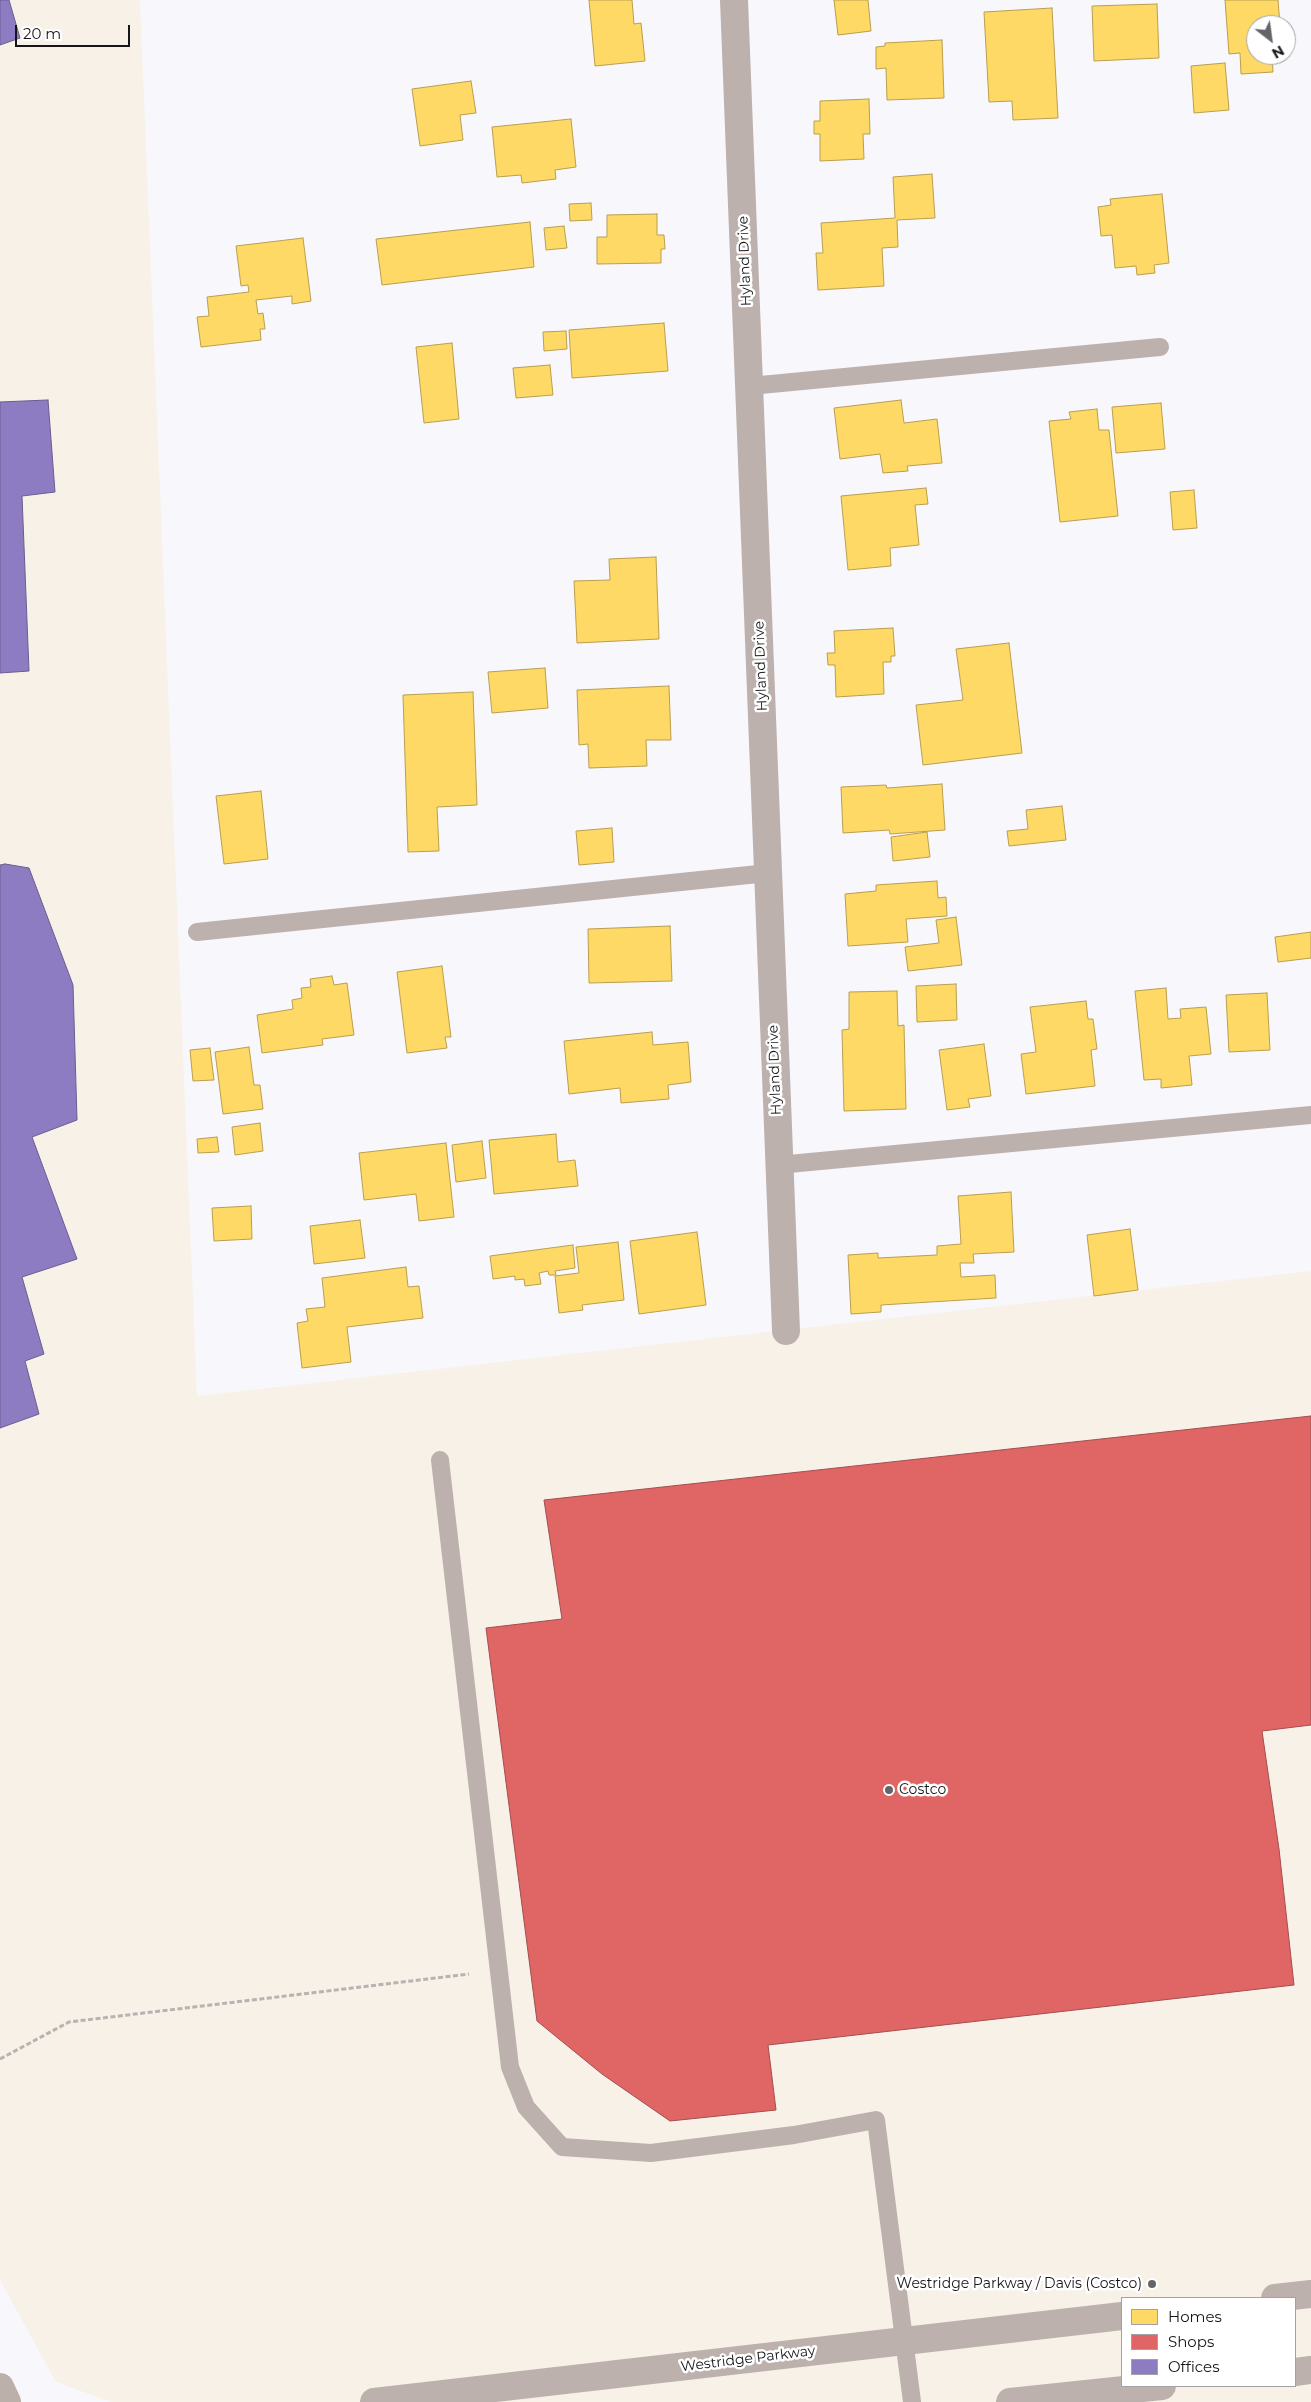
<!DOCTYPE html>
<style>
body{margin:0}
#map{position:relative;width:1311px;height:2402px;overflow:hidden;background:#f8f8fc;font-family:Montserrat,sans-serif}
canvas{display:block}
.legend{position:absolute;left:1121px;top:2297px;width:175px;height:90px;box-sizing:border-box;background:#fff;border:1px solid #a2a2a3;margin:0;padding:6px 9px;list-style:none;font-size:15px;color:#16161a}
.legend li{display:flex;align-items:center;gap:10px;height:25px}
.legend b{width:25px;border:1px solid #a2a2a3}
.north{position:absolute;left:1246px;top:15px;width:50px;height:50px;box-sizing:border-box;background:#fff;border:1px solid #a2a2a3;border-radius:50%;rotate:150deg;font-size:14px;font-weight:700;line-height:20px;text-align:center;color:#16161a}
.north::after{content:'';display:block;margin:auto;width:18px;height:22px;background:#656569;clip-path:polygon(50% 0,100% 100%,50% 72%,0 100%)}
.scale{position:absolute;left:15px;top:25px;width:115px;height:22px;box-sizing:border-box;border:2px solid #16161a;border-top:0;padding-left:6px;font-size:15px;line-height:18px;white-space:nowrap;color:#16161a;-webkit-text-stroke:4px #fff;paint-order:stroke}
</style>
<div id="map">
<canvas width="1311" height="2402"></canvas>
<ul class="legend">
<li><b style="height:14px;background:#ffd966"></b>Homes</li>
<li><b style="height:14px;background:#e06666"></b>Shops</li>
<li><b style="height:14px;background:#8e7cc3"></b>Offices</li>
</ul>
<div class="north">N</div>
<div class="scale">20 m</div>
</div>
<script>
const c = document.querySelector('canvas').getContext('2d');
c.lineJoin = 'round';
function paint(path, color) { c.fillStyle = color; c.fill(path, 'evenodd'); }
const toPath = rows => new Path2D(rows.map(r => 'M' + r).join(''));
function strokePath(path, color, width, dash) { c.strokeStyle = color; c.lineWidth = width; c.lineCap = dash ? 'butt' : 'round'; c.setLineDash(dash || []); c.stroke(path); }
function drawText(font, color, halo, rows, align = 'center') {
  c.font = font + ' Montserrat,sans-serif'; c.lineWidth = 5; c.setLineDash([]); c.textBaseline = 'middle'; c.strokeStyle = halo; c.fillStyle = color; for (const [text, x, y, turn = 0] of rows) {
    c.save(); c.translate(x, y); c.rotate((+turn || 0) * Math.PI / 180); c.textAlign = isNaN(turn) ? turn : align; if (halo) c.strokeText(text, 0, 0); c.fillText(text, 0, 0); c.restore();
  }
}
paint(toPath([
 [0,0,140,0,197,1396,1311,1271,1311,2402,111,2402,56,2382,0,2280],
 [1122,2298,1295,2298,1295,2386,1122,2386]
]), '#f7f1e8');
const homes = toPath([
 [589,0,632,0,634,24,641,23,645,61,595,66,589,0],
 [834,0,868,0,871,31,838,35,834,0],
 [1225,0,1278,0,1280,25,1256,25,1256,55,1272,55,1273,72,1241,74,1240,53,1229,54,1225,0],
 [1157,4,1159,58,1094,61,1092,6,1157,4],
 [1052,8,1058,118,1013,120,1012,101,989,102,984,12,1052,8],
 [942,40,944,98,887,100,886,68,876,69,876,47,885,46,885,43,942,40],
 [1225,63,1229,110,1194,113,1191,66,1225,63],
 [471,81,476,113,460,115,463,140,420,146,412,89,471,81],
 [869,99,870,134,863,134,864,159,820,161,820,134,814,134,814,121,820,121,820,101,869,99],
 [571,119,576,167,555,170,556,179,522,183,521,175,497,177,492,127,571,119],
 [932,174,935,218,897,220,898,247,882,248,884,286,818,290,816,253,823,253,821,223,895,218,893,177,932,174],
 [1162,194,1169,263,1154,265,1155,273,1137,275,1136,266,1115,268,1112,235,1101,236,1098,207,1111,205,1110,199,1162,194],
 [591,203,592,220,570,221,569,204,591,203],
 [657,214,657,235,664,235,665,249,661,249,661,263,597,264,597,237,607,237,607,215,657,214],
 [530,222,534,267,382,285,376,239,530,222],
 [564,226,567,248,546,250,544,228,564,226],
 [303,238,311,301,292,304,292,296,256,300,258,314,263,313,265,329,260,329,261,340,201,347,197,317,209,316,207,297,249,292,248,285,241,286,236,246,303,238],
 [664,323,668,371,572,378,569,330,664,323],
 [566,331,567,349,544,351,543,332,566,331],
 [452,343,459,419,424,423,416,347,452,343],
 [550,365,553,395,516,398,513,368,550,365],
 [901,400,904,423,937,419,942,463,907,466,908,471,883,473,880,454,840,459,834,408,901,400],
 [1161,403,1165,449,1116,453,1112,407,1161,403],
 [1097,409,1099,430,1109,430,1118,516,1060,522,1049,421,1071,419,1069,412,1097,409],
 [926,488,928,504,915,505,919,545,890,548,891,566,848,570,841,496,926,488],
 [1194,490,1197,528,1173,530,1170,492,1194,490],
 [656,557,659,639,577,643,574,581,610,580,609,559,656,557],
 [893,628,895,656,891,656,891,662,883,662,884,694,836,697,835,665,828,665,827,653,835,653,834,631,893,628],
 [1009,643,1022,753,923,765,916,705,963,700,956,649,1009,643],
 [545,668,548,708,492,713,488,672,545,668],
 [669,686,671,740,646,740,647,766,589,768,588,744,579,745,577,690,669,686],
 [473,692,477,805,437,807,439,851,408,852,403,695,473,692],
 [942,784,945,830,890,834,889,830,843,833,841,787,886,785,887,788,942,784],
 [261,791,268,859,224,864,216,796,261,791],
 [1062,806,1066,840,1009,846,1007,831,1028,829,1026,810,1062,806],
 [612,828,614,862,579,865,576,831,612,828],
 [927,832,930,857,893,861,891,837,927,832],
 [937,881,938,898,946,897,947,916,906,919,908,942,848,946,845,894,876,891,876,885,937,881],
 [956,917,962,965,908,971,905,947,939,943,936,920,956,917],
 [670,926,672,981,589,983,588,929,670,926],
 [1311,932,1311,958,1278,962,1275,937,1311,932],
 [442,966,451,1037,445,1037,447,1048,407,1053,397,972,442,966],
 [332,976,334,985,347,983,354,1035,322,1039,323,1045,262,1053,257,1015,293,1009,292,1000,302,998,301,988,311,987,310,979,332,976],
 [956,984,957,1020,917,1022,916,986,956,984],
 [1166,988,1168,1019,1181,1018,1180,1009,1206,1007,1211,1054,1189,1056,1192,1085,1161,1088,1161,1079,1144,1080,1135,991,1166,988],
 [897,991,898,1026,904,1025,906,1109,844,1111,842,1030,849,1029,849,992,897,991],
 [1267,993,1270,1050,1229,1052,1226,995,1267,993],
 [1086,1001,1088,1019,1093,1019,1097,1049,1091,1050,1095,1086,1026,1094,1021,1054,1036,1052,1030,1007,1086,1001],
 [652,1032,653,1045,688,1042,691,1082,668,1085,669,1099,621,1103,620,1088,569,1094,564,1041,652,1032],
 [984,1044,991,1096,968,1099,970,1107,947,1110,939,1050,984,1044],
 [249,1047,254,1085,260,1085,263,1109,223,1114,215,1052,249,1047],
 [210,1048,214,1080,193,1081,190,1050,210,1048],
 [260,1123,263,1151,235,1155,232,1127,260,1123],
 [556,1134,558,1162,575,1160,578,1186,494,1194,489,1140,556,1134],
 [217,1137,219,1152,198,1153,197,1139,217,1137],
 [482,1141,486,1178,456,1182,452,1145,482,1141],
 [446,1143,454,1217,419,1221,416,1194,364,1200,359,1153,446,1143],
 [1011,1192,1014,1252,973,1254,974,1263,960,1263,961,1277,995,1275,996,1298,881,1305,881,1312,851,1314,848,1255,878,1253,878,1258,937,1255,937,1246,961,1244,958,1196,1011,1192],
 [251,1206,252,1239,214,1241,212,1208,251,1206],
 [360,1220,365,1258,314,1264,310,1226,360,1220],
 [1130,1229,1138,1290,1094,1296,1087,1235,1130,1229],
 [697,1232,706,1305,639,1314,630,1241,697,1232],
 [618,1242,624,1300,582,1305,583,1310,559,1313,555,1276,579,1273,576,1247,618,1242],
 [573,1245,575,1268,555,1271,556,1275,549,1275,548,1271,539,1273,541,1284,525,1286,524,1279,515,1280,515,1276,493,1279,490,1256,573,1245],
 [406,1267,408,1287,419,1286,423,1318,347,1327,351,1362,302,1368,297,1323,308,1321,306,1309,325,1307,322,1278,406,1267]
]);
paint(homes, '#ffd966');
strokePath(homes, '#b99e4f', 1);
const shops = toPath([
 [1311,1416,1311,1725,1262,1731,1279,1849,1294,1985,768,2045,776,2110,670,2121,602,2074,537,2021,486,1628,562,1619,544,1500,1311,1416]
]);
paint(shops, '#e06666');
strokePath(shops, '#a34e4f', 1);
const offices = toPath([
 [0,0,9,0,20,38,0,45,0,0],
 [48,400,55,492,22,496,29,671,0,673,0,402,48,400],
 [5,864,29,868,73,985,77,1120,32,1137,77,1259,22,1277,44,1354,25,1361,39,1414,0,1428,0,865,5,864]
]);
paint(offices, '#8e7cc3');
strokePath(offices, '#6a5d90', 1);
strokePath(toPath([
 [0,2059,69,2022,469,1974]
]), '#b9b2b1', 3, [5, 2.5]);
strokePath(toPath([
 [750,386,1160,347],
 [197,932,768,873],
 [778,1165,1311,1115],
 [440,1460,510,2067,526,2107,562,2147,651,2153,794,2135,876,2120,912,2402]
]), '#bcb1ac', 18);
strokePath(toPath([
 [734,0,786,1331],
 [1275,2298,1311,2294],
 [1295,2372,1311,2370],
 [374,2402,1122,2316],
 [1010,2402,1162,2386]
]), '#bcb1ac', 28);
strokePath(toPath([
 [0,2387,7,2402]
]), '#bcb0ab', 28);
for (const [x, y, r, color] of [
 [889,1790,5,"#656569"],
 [1152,2284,5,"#656569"]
]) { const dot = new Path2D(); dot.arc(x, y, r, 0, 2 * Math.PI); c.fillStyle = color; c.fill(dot); strokePath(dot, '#fff', 2); }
drawText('14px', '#16161a', '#fff', [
 ["Hyland Drive",745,261,-92],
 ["Hyland Drive",761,666,-92],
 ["Hyland Drive",775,1070,-92],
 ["Westridge Parkway",748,2359,-7]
]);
drawText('14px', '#16161a', '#fff', [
 ["Costco",899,1790],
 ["Westridge Parkway / Davis (Costco)",1142,2284,"right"]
], 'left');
</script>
